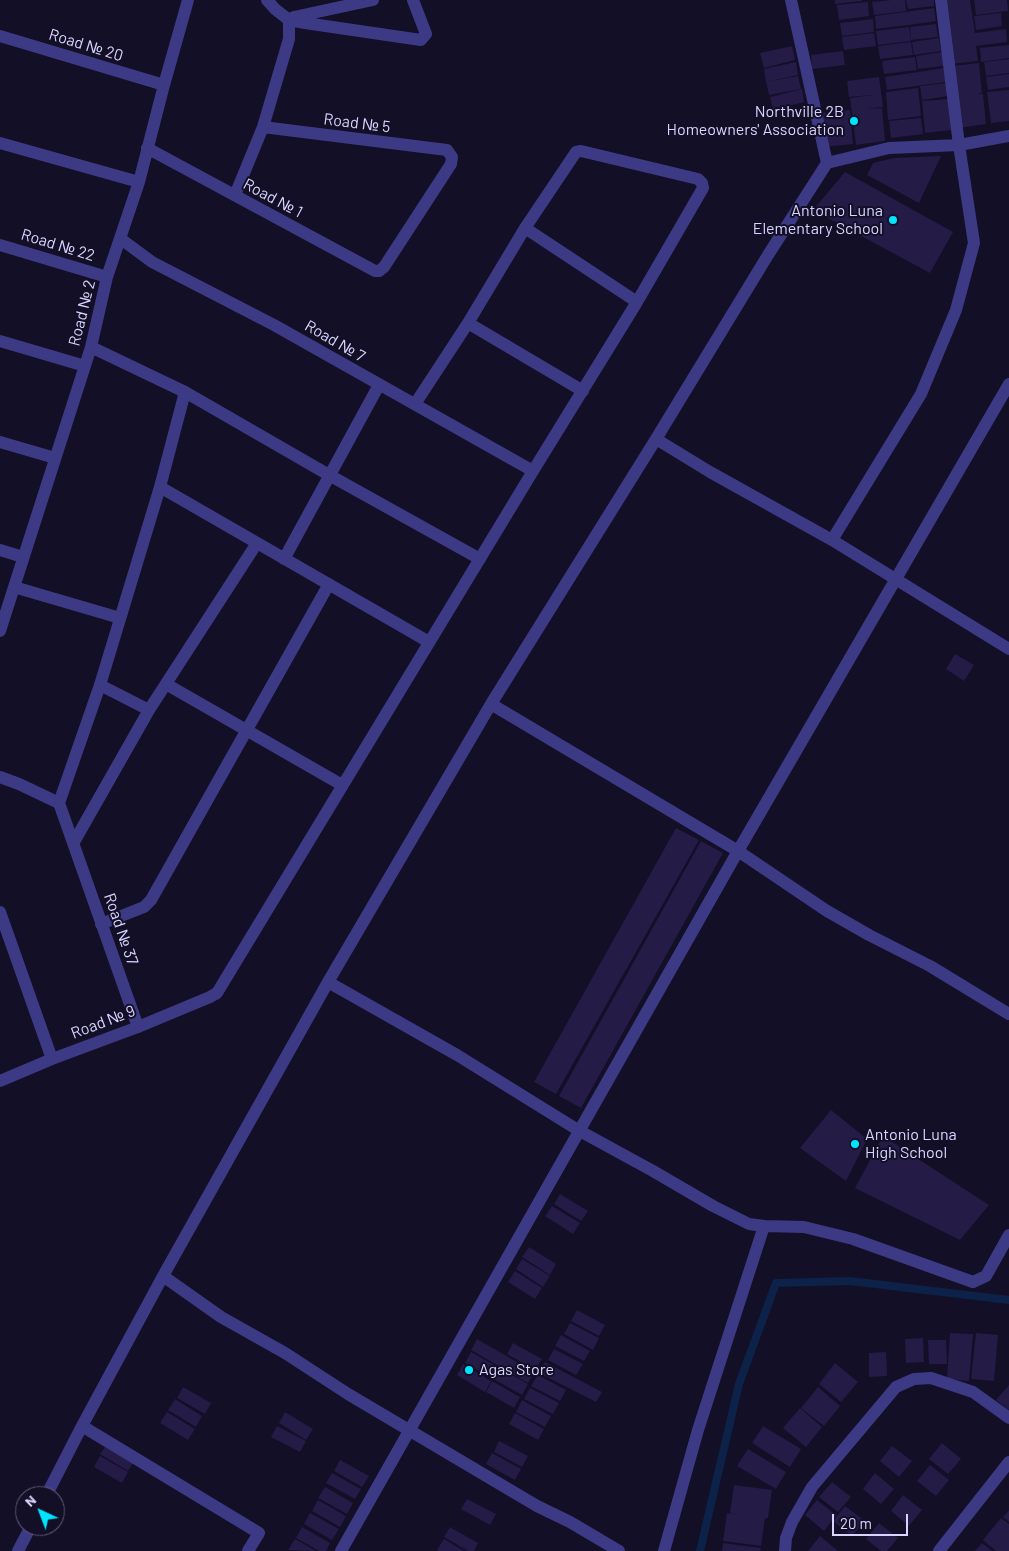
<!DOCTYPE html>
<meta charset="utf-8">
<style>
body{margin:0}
#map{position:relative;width:1009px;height:1551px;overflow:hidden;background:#130f26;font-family:Barlow,sans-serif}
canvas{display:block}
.north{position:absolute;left:15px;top:1486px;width:50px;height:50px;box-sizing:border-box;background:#130f26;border:1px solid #625e7d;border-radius:50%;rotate:317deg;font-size:14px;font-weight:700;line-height:20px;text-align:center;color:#d9d4ff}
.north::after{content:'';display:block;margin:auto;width:18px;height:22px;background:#00e5ff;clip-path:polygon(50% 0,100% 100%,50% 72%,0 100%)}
.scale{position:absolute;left:832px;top:1514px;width:76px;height:22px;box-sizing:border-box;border:2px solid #d9d4ff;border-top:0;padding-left:6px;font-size:15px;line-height:18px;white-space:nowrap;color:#d9d4ff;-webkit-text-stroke:4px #130f26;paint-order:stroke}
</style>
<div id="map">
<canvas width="1009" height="1551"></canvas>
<div class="north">N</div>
<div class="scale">20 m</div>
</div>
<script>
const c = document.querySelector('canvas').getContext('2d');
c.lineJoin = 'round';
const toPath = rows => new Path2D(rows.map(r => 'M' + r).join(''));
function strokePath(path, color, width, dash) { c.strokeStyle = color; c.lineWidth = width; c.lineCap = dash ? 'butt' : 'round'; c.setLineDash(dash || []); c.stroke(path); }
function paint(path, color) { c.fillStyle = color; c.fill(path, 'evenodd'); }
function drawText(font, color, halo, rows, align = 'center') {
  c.font = font + ' Barlow,sans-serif'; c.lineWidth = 4; c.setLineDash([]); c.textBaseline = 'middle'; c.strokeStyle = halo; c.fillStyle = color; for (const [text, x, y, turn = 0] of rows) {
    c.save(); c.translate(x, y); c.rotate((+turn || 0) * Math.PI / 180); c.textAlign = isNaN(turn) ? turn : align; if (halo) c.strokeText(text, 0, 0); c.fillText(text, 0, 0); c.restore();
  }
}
strokePath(toPath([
 [700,1551,739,1384,776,1283,850,1281,1009,1300]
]), '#0c2248', 8);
paint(toPath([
 [835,0,862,0,862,1,835,4],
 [891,0,905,0,906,11,874,15,872,2],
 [906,0,934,0,934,6,908,9],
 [943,0,970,0,975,33,1006,29,1007,42,976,46,978,61,951,64],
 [974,0,1007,0,1008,11,976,15],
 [868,2,869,16,839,20,837,5],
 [934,8,936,21,909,25,908,16,909,25,876,29,875,16],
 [1001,13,1002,26,976,30,974,16],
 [873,19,874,32,842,36,840,23],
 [936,24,938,37,911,40,910,27],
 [909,27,911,41,878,45,876,31],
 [874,33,876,46,844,50,842,37],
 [939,38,941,51,914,55,912,42],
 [911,42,913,55,880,59,878,46],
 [1009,45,1009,58,981,62,980,48],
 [792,46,795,60,764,68,760,53],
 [843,51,845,65,812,69,811,55],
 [942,52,944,66,918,69,916,56],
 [915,57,917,70,884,74,882,61],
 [1009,59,1009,73,986,76,984,62],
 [796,62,798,75,766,82,764,69],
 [979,63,982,93,977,94,983,94,986,124,959,128,951,66],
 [944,68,946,82,887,90,885,77],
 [1009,74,1009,87,988,90,986,77],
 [798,76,801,89,769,95,766,82],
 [879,77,883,107,866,109,882,108,885,141,856,145,850,98,872,95,849,97,847,81],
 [947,83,948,96,922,100,920,86],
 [918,88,921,116,888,120,886,92],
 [802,89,804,102,773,110,770,97],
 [1009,90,1009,121,991,123,987,92],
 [949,99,952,130,925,133,922,101],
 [850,110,853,144,824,147,821,113],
 [921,118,923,134,891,138,889,121],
 [941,156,919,203,867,175,873,163,894,158],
 [845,172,953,232,930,273,813,210],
 [955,654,974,665,964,681,946,669],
 [676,828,699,840,556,1094,534,1082],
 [701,841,723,853,581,1108,559,1096],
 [831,1110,867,1139,846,1181,800,1148],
 [883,1136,989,1205,960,1240,855,1188],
 [560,1194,588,1211,581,1221,554,1204],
 [552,1206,580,1223,573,1234,545,1216],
 [529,1247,556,1264,550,1275,522,1257],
 [522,1259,550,1276,543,1287,516,1269],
 [515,1271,542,1288,535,1299,508,1282],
 [577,1310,605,1325,599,1336,571,1321],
 [570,1323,599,1338,593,1350,564,1334],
 [950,1333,973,1334,969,1381,947,1379],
 [976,1333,998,1335,994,1381,971,1379],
 [561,1335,590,1351,584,1361,555,1346],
 [923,1338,924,1362,906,1363,905,1339],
 [477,1339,534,1372,528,1383,471,1350],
 [928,1340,946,1340,947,1364,929,1364],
 [513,1343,542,1359,535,1370,507,1354],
 [554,1349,583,1364,576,1375,548,1360],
 [471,1352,528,1384,522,1395,465,1363],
 [886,1352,887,1376,869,1377,869,1353],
 [545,1362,602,1392,596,1402,539,1373],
 [835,1363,858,1382,841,1402,819,1384],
 [463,1364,491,1381,485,1392,457,1375],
 [538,1375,566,1390,560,1401,531,1386],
 [492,1381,520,1397,514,1408,486,1392],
 [1009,1385,1009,1410,996,1400],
 [183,1387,211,1403,205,1414,177,1398],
 [818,1387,840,1406,824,1426,801,1408],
 [530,1388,559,1403,553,1414,524,1399],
 [175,1399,202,1416,196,1427,168,1410],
 [522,1400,551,1416,545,1427,516,1412],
 [800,1408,822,1427,806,1447,783,1428],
 [167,1412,195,1429,188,1440,160,1423],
 [285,1412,313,1429,306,1440,279,1423],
 [515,1413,544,1429,538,1440,509,1424],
 [277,1426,306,1441,300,1452,271,1437],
 [763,1426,801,1449,790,1467,752,1443],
 [499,1441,528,1456,522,1467,494,1452],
 [942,1443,961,1459,948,1474,929,1459],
 [107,1444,135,1460,128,1471,100,1454],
 [892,1446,912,1461,899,1477,880,1461],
 [748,1449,786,1472,776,1489,737,1466],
 [492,1453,521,1469,515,1480,486,1464],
 [100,1456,128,1472,122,1483,94,1467],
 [340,1460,369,1476,362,1487,334,1471],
 [930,1465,949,1480,936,1496,917,1481],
 [332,1473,361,1489,355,1499,326,1483],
 [875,1473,894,1489,881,1504,863,1489],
 [832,1482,851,1497,838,1512,819,1497],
 [734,1485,772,1490,768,1518,765,1518,761,1546,723,1541,727,1513,739,1515,730,1513],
 [325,1487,353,1503,347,1514,318,1498],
 [903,1495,922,1510,909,1526,891,1511],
 [467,1499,496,1514,490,1525,461,1509],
 [318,1500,346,1516,340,1527,312,1511],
 [817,1500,836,1515,824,1531,805,1515],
 [845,1506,865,1521,852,1536,833,1521],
 [1009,1510,1009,1522,1003,1517],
 [310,1513,339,1529,332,1540,304,1524],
 [1001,1518,1009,1524,1009,1551,996,1551,983,1540],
 [879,1523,898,1538,887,1551,881,1551,866,1539],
 [302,1527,330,1543,326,1551,319,1551,296,1538],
 [450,1527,478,1543,474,1551,468,1551,444,1537],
 [820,1536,838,1551,808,1551],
 [295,1539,316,1551,288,1550],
 [444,1539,464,1551,439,1551,437,1550],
 [723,1543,761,1548,760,1551,722,1551],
 [982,1543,992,1551,975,1551]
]), '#241b47');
strokePath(toPath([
 [267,0,275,9,289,20,305,23,421,40,426,34,413,0],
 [0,36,164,85],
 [0,143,139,182],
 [147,148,375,271,379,271,384,267,451,164,452,157,447,150,263,127],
 [827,163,889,148,959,145,1009,136],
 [235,195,263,127,289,39,289,20,294,17,373,0],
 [525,228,637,302],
 [121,239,152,262,274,325,533,471],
 [0,245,107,277],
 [468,323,583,391],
 [0,341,85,366],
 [91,347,185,392,329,475,480,559],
 [656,439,710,472,832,540,1009,649],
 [0,442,55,458],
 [160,487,429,642],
 [832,540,921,394,956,310,974,243,959,145,941,0],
 [0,550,23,557],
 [284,559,379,385],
 [14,587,120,618],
 [0,631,91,347,107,277,139,182,164,85,188,0],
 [166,684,342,785],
 [100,685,149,710],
 [491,704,738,851,827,911,869,935,930,966,1009,1014],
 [0,777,19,784,59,803,138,1027],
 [59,803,100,685,160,487,185,392],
 [74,842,149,710,257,543],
 [0,912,52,1059],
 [101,924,144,907,151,900,329,584],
 [328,982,457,1055,578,1130,653,1171,713,1206,749,1224,764,1226],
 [0,1081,52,1059,138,1027,210,997,217,993,533,471,637,302,703,188,702,183,698,179,581,151,576,152,525,228,468,323,415,404],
 [163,1276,221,1317,285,1353,348,1394,537,1506,570,1522,619,1551],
 [82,1426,259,1533,248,1551],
 [46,1496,82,1426,163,1276,328,982,491,704,656,439,768,255,827,163,791,0],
 [18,1551,31,1526],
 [341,1551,738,851,1009,384],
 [664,1551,698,1430,764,1226,804,1227,853,1239,973,1282,986,1276,1009,1235],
 [785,1551,786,1538,792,1522,812,1487,896,1387,914,1379,931,1378,973,1392,1009,1418],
 [939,1551,1009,1462]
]), '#3d3a85', 12);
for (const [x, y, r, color] of [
 [854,121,5,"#00e5ff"],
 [893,220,5,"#00e5ff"],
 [855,1144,5,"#00e5ff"],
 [469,1370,5,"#00e5ff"]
]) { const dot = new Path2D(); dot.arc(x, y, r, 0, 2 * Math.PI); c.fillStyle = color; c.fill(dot); strokePath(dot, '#130f26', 2); }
drawText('16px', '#d9d4ff', '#130f26', [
 ["Road № 20",86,45,17],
 ["Road № 5",357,123,7],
 ["Road № 1",273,198,28],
 ["Road № 22",58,245,17],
 ["Road № 2",82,313,-76],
 ["Road № 7",335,341,30],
 ["Road № 37",121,929,71],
 ["Road № 9",103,1022,-21]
]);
drawText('16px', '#d9d4ff', '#130f26', [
 ["Northville 2B",844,112],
 ["Homeowners' Association",844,130],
 ["Antonio Luna",883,211],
 ["Elementary School",883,229],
 ["Antonio Luna",865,1135,"left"],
 ["High School",865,1153,"left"],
 ["Agas Store",479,1370,"left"]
], 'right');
</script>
